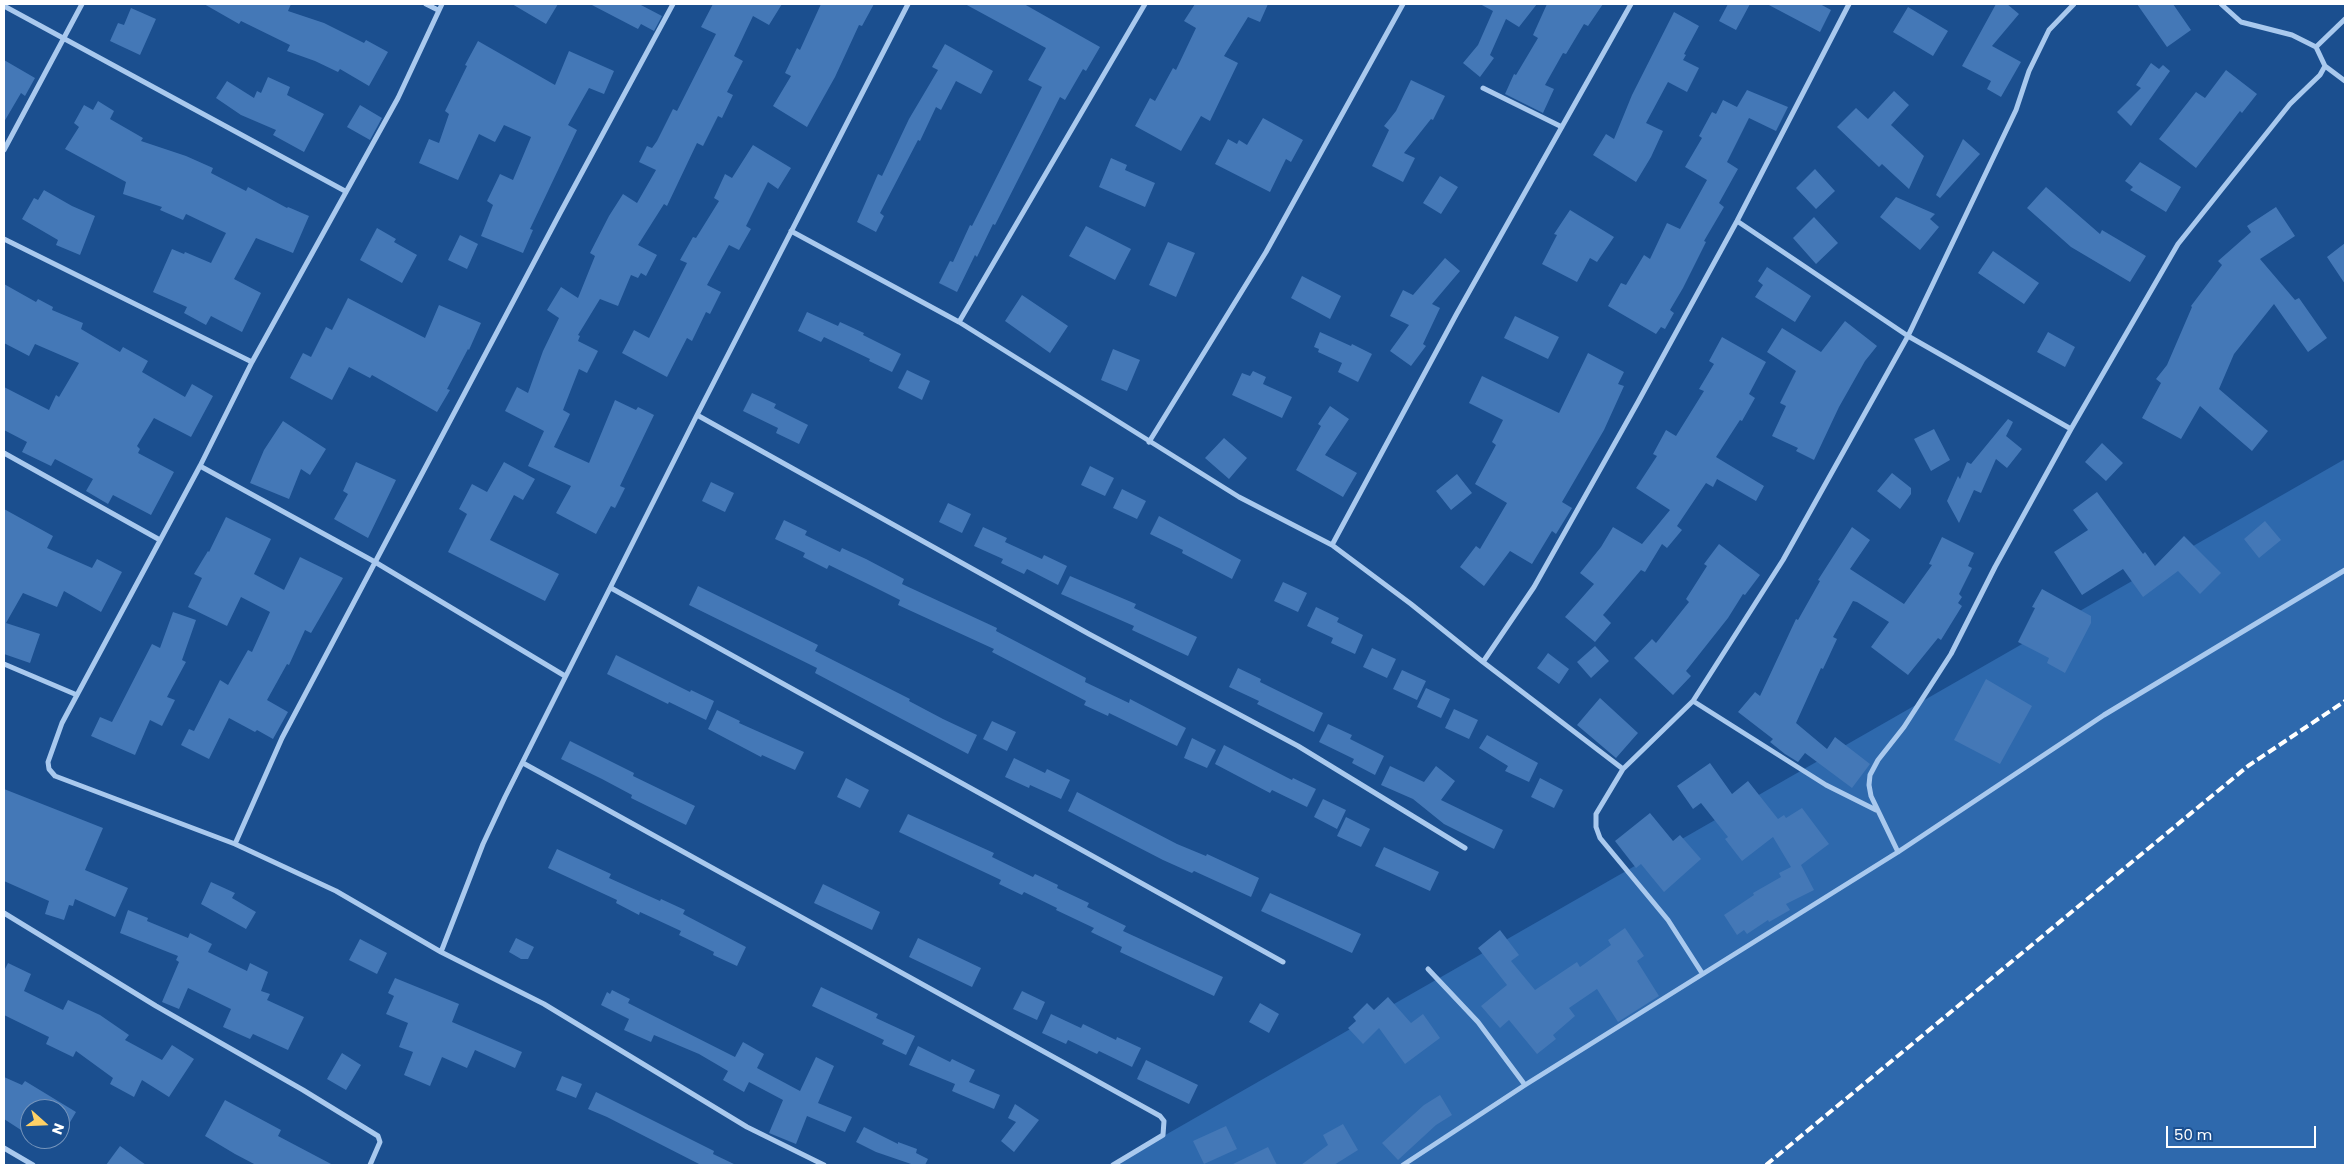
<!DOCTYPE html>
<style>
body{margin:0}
#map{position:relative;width:2349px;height:1169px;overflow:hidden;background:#1b4f8f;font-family:Poppins,sans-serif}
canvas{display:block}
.frame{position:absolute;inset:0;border:5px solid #fff;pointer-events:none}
.north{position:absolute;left:20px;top:1099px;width:50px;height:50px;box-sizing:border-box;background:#1b4f8f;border:1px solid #7695bc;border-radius:50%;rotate:110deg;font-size:14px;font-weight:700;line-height:20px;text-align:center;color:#fff}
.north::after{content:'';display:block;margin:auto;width:18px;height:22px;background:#ffd166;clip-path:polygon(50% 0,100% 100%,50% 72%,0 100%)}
.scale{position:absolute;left:2166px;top:1126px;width:150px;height:22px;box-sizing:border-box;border:2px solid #fff;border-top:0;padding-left:6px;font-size:15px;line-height:18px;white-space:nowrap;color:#fff;-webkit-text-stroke:4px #1b4f8f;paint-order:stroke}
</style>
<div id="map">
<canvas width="2349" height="1169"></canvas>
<div class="frame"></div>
<div class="north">N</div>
<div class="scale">50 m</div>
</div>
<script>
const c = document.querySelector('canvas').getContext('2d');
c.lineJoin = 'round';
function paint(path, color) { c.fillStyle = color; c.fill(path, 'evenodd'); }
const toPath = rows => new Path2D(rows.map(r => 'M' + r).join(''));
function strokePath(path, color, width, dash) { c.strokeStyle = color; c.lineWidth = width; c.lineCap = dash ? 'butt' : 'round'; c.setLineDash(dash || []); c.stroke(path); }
paint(toPath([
 [2345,459,2345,1165,1113,1165]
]), '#2e69ad');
paint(toPath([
 [204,4,291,4,288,11,324,23,364,43,366,40,388,52,369,86,340,69,338,72,315,61,287,51,290,45,241,21,239,24],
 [512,4,558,4,546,24],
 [590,4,639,4,662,16,654,31,641,24,638,29],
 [713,4,782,4,769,25,753,16,734,56,743,61,727,92,733,95,722,118,718,116,703,146,697,143,667,206,664,204,638,245,657,255,646,276,641,273,638,278,631,275,618,306,600,299,578,335,580,336,578,341,598,351,587,373,579,369,563,410,570,414,554,447,589,463,615,400,636,410,638,407,654,415,620,486,625,488,615,508,611,506,596,534,556,513,571,486,528,466,544,431,505,411,517,387,528,393,543,351,559,318,547,310,561,287,578,298,595,256,590,253,609,216,623,194,637,203,656,170,639,162,647,146,652,148,657,141,673,109,677,111,716,34,701,27],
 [821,4,874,4,862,26,859,25,835,77,807,127,773,106,791,76,785,73,797,48,800,50],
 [965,4,1024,4,1100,47,1086,71,1083,69,1065,100,1060,97,995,225,993,224,977,257,975,255,957,292,939,283,950,261,953,262,970,225,972,226,1042,87,1028,80,1046,48],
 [1195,4,1268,4,1260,22,1248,17,1224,56,1238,63,1210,121,1201,116,1181,151,1135,126,1150,98,1155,101,1173,68,1176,70,1196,28,1184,21],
 [1480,4,1537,4,1519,27,1506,19,1490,55,1494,58,1480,77,1463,63,1478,45,1493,11],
 [1547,4,1603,4,1588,26,1584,24,1566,54,1563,53,1545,85,1554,89,1543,113,1505,94,1514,74,1516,75,1538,38,1533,35],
 [1728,4,1750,4,1736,30,1719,21],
 [1767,4,1820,4,1831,10,1820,32],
 [1996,4,2007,4,2019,14,1992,46,2021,62,2001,97,1987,89,1991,81,1962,66],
 [2137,4,2173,4,2191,30,2167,47],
 [1908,7,1948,31,1933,56,1893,32],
 [131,8,156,19,140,55,110,41,118,23,124,25],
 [1674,12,1699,26,1684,54,1686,55,1683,60,1699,68,1687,92,1668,82,1646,123,1663,131,1651,157,1636,182,1593,155,1606,134,1614,139,1632,95],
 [478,41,555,85,569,51,614,71,604,94,589,88,568,125,577,130,530,229,533,230,523,253,481,236,493,205,487,201,500,174,513,180,531,137,504,125,495,142,479,134,458,180,419,163,429,139,439,143,449,114,445,111,467,66,465,65],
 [945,44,993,71,981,94,956,81,941,110,936,107,920,141,918,140,880,213,884,216,876,232,857,222,878,174,882,176,909,119,938,70,932,67],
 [4,60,35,78,25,96,21,93,4,122],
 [2151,63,2159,69,2163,65,2170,71,2131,126,2117,112,2141,88,2136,85],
 [2226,70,2257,94,2242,113,2240,111,2196,168,2159,139,2196,92,2205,98],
 [268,77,290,87,287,95,324,114,304,152,273,135,276,130,241,115,216,98,227,81,254,98,257,91,261,93],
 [1411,80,1445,96,1433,120,1431,119,1404,153,1415,158,1403,182,1372,166,1389,130,1384,126,1396,111],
 [1747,90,1788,107,1776,131,1749,118,1727,162,1738,169,1719,203,1724,207,1704,241,1706,242,1683,288,1670,310,1674,313,1665,329,1661,327,1656,334,1608,306,1621,283,1626,285,1644,255,1650,259,1667,223,1680,229,1707,180,1685,167,1702,138,1699,136,1712,112,1716,114,1723,100,1737,107],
 [1894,91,1909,105,1891,125,1924,156,1909,189,1882,164,1879,167,1837,127,1856,108,1868,119],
 [98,101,114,111,110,119,143,138,141,141,186,156,213,168,211,173,246,191,248,187,287,208,288,207,309,216,293,253,256,238,234,279,261,293,242,332,211,316,206,325,184,313,187,307,153,292,172,249,184,254,185,252,211,263,226,233,186,214,183,220,160,210,162,207,123,194,126,182,65,149,79,127,74,123,84,105,93,110],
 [360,105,382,118,370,140,347,127],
 [1263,118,1303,140,1291,162,1286,159,1270,192,1215,164,1228,139,1237,144,1239,140,1247,145],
 [1963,139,1980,154,1940,198,1936,195],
 [753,145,791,168,778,189,768,182,746,226,751,229,739,250,729,245,707,285,721,292,710,314,706,312,692,341,687,338,667,377,622,353,634,330,649,338,687,263,680,260,693,237,696,238,719,201,714,198,725,174,732,178],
 [1111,158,1127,165,1125,170,1155,183,1145,207,1099,187],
 [2140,162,2181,187,2166,212,2130,190,2133,187,2125,181],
 [1815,169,1835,191,1816,209,1796,188],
 [1440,176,1458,187,1441,214,1423,203],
 [2046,187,2100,234,2102,230,2146,256,2130,282,2071,247,2027,208],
 [44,190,72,206,95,216,80,255,56,245,58,240,22,219,34,198,38,200],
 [1896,197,1935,214,1930,219,1939,227,1920,250,1880,217],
 [2276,207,2295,236,2260,259,2295,300,2299,298,2327,338,2308,352,2274,304,2234,354,2219,389,2268,431,2252,451,2200,406,2181,439,2142,418,2161,383,2156,379,2167,365,2192,307,2191,306,2222,265,2218,261,2251,232,2247,226],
 [1570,210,1614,237,1597,262,1590,258,1577,282,1542,264,1557,235,1554,234],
 [1814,217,1838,243,1816,264,1793,238],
 [1086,226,1131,249,1115,280,1069,256],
 [377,228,396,239,394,242,417,255,402,283,360,260],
 [460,235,478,244,467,269,448,260],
 [1168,242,1195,253,1176,297,1149,285],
 [2345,243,2345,284,2327,257],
 [1993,251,2039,283,2024,304,1978,273],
 [1445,258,1460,271,1432,304,1440,308,1423,344,1426,346,1411,366,1390,351,1409,325,1390,316,1403,290,1413,295],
 [1767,267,1811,296,1795,322,1755,297,1763,285,1758,281],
 [1302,276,1341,296,1330,319,1291,298],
 [4,284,36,302,38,299,53,307,52,310,83,323,81,329,120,352,123,347,148,361,142,372,185,397,192,384,213,396,191,437,154,418,137,446,140,449,138,453,174,472,151,515,113,495,108,504,86,491,93,479,55,459,51,466,22,452,27,442,4,430,4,387,49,410,56,395,59,397,79,363,35,344,29,356,4,343],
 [1022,295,1068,326,1050,353,1005,321],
 [348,298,425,338,439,305,481,323,469,350,468,349,447,389,450,390,437,412,372,375,370,378,349,367,332,400,290,378,303,353,311,357,326,327,332,330],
 [807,312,838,326,840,322,864,333,863,335,901,354,892,372,869,361,870,359,824,337,821,342,798,331],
 [1515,316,1559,337,1548,359,1504,338],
 [1845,321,1877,346,1865,361,1839,407,1814,460,1796,451,1798,448,1772,436,1786,406,1780,403,1796,371,1767,352,1782,328,1821,352],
 [1320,332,1351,346,1352,344,1372,354,1358,382,1338,372,1342,363,1318,352,1319,349,1314,347],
 [2048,332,2075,347,2065,367,2037,352],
 [1722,337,1766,362,1749,394,1755,398,1742,421,1740,420,1716,457,1764,486,1756,501,1717,479,1713,487,1706,483,1677,526,1682,530,1667,548,1662,544,1645,572,1641,570,1603,615,1611,623,1595,642,1565,617,1594,584,1580,573,1601,547,1613,527,1642,544,1670,510,1636,488,1657,456,1653,454,1666,430,1676,436,1704,391,1699,389,1714,364,1709,361],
 [1113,349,1140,360,1127,391,1101,380],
 [1588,353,1624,372,1618,384,1624,386,1604,430,1562,502,1572,508,1556,534,1552,531,1532,564,1510,551,1484,586,1460,567,1476,546,1480,549,1507,503,1475,484,1496,445,1492,442,1503,420,1469,403,1482,376,1559,413],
 [907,370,930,381,922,400,898,388],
 [1253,371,1266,377,1263,384,1292,397,1282,418,1232,395,1242,373,1250,376],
 [752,393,776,404,774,408,808,425,799,444,776,433,778,428,743,411],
 [1330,406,1349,419,1325,455,1357,473,1343,497,1296,470,1321,426,1318,424],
 [2008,419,2013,422,2006,436,2022,449,2007,468,1996,459,1981,493,1974,490,1959,523,1947,501,1958,476,1960,479,1967,462,1971,464],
 [283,421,326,449,310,475,301,469,289,499,250,483,264,450],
 [1934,429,1950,460,1931,471,1914,439],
 [1224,438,1247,458,1229,479,1205,458],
 [2102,443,2123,463,2106,481,2085,462],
 [356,462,396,480,368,538,334,519,348,494,343,491],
 [504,462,535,479,523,500,514,495,490,540,559,574,545,601,448,552,467,514,459,509,472,484,487,492],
 [1090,466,1114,478,1105,496,1081,485],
 [1892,473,1911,488,1911,494,1900,509,1877,491],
 [1457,474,1472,493,1451,510,1436,491],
 [711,482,734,493,725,512,702,501],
 [1122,489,1146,501,1137,519,1113,508],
 [2097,492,2143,554,2145,552,2155,566,2184,536,2221,573,2200,594,2178,571,2143,597,2123,569,2082,595,2054,552,2088,530,2073,510],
 [948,503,971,514,962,533,939,522],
 [4,509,53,536,47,548,92,568,97,559,122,572,101,612,64,591,57,607,23,593,6,623,40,634,30,663,4,654],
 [1159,516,1241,560,1232,579,1182,553,1183,550,1150,534],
 [226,517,271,539,254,574,284,590,300,557,343,578,311,633,305,630,289,665,287,664,267,700,288,712,273,739,257,730,255,732,229,718,209,759,181,745,189,729,194,731,220,680,228,685,248,650,252,652,270,612,241,597,227,626,188,607,202,578,194,574,208,551,209,552],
 [784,520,807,531,805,535,840,552,842,548,866,559,904,579,902,584,997,628,996,631,1086,678,1085,682,1129,703,1130,699,1186,728,1177,746,1109,713,1108,716,1084,705,1086,701,992,652,994,649,898,605,900,600,872,586,829,565,827,569,803,557,805,553,775,539],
 [2265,521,2281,540,2259,558,2244,539],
 [983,527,1007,538,1005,542,1042,559,1044,555,1067,566,1058,585,1027,569,1024,574,1001,563,1003,559,974,546],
 [1852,527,1870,540,1850,569,1904,604,1932,565,1929,564,1942,537,1974,553,1968,566,1972,568,1959,594,1962,597,1958,603,1962,606,1941,640,1938,638,1908,675,1871,647,1889,622,1857,602,1853,601,1833,637,1837,639,1823,669,1821,668,1796,723,1827,749,1835,737,1870,764,1852,788,1805,753,1798,762,1785,754,1770,742,1773,739,1738,712,1755,692,1760,696,1796,619,1798,620,1820,581,1818,580],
 [1719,544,1760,575,1745,595,1743,594,1728,618,1686,671,1691,676,1673,695,1634,658,1652,639,1656,643,1689,602,1686,599,1707,566,1704,564],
 [1070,576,1136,604,1134,608,1197,637,1188,656,1132,630,1134,626,1061,594],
 [1283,582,1307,593,1298,612,1274,601],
 [698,586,818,645,815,651,910,699,909,701,943,719,977,735,968,754,815,673,817,668,689,605],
 [2042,589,2091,616,2091,623,2065,673,2047,663,2049,658,2018,642,2035,608,2032,607],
 [1316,607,1339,618,1337,622,1363,635,1355,654,1331,643,1333,638,1307,626],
 [173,612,196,620,182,660,186,662,167,697,175,700,162,726,150,720,135,755,91,736,100,717,112,722,152,644,160,648],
 [1595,646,1609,661,1591,678,1577,662],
 [1372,648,1396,659,1387,678,1363,667],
 [1548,653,1569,669,1559,684,1537,668],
 [616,655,690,692,691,690,714,701,706,720,669,702,668,704,607,674],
 [1238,668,1261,679,1260,682,1323,713,1314,732,1257,704,1259,701,1229,687],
 [1402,670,1426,681,1417,700,1393,689],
 [1986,679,2032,706,2000,764,1954,740],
 [1426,688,1450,699,1441,718,1417,707],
 [1600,698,1638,733,1616,758,1577,725],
 [1454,709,1478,720,1469,739,1445,728],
 [717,710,740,721,739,723,804,752,795,770,762,755,761,757,708,729],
 [992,721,1016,732,1007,751,983,739],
 [1328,724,1352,735,1350,739,1384,756,1375,775,1352,763,1354,759,1319,742],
 [1487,735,1538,763,1529,782,1505,771,1508,766,1479,748],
 [1192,738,1216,750,1207,768,1184,758],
 [570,741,634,773,633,776,695,806,686,825,631,798,632,795,602,779,561,759],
 [1224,745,1292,780,1293,778,1316,789,1307,807,1272,790,1270,793,1215,764],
 [1014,758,1045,773,1047,769,1070,780,1061,799,1030,785,1029,788,1005,777],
 [1710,763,1732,794,1748,781,1778,819,1784,815,1786,818,1802,808,1829,844,1801,865,1814,890,1786,904,1790,910,1769,922,1768,920,1747,934,1744,930,1737,935,1724,915,1754,895,1753,893,1781,877,1779,873,1791,867,1773,837,1742,861,1725,839,1728,837,1701,803,1693,809,1677,786],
 [1390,766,1424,782,1436,766,1455,781,1441,800,1503,830,1494,849,1444,824,1413,799,1381,785],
 [846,778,869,790,860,808,837,797],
 [1540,778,1563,790,1554,808,1531,797],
 [4,789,103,828,85,870,128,888,115,917,75,899,73,906,69,905,64,920,45,914,49,901,4,881],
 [1077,792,1177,844,1206,856,1207,854,1259,878,1251,897,1194,871,1192,873,1163,860,1068,811],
 [1323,799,1346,810,1337,829,1314,817],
 [1650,813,1673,841,1680,835,1701,859,1664,892,1641,864,1636,868,1615,841],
 [908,814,994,853,992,857,1033,877,1035,874,1058,885,1057,888,1089,903,1087,907,1126,926,1123,931,1223,977,1214,996,1120,952,1122,947,1091,932,1094,928,1056,910,1057,908,1024,892,1022,895,999,884,1001,880,899,832],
 [1346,817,1370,829,1361,847,1337,836],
 [1384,847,1439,872,1430,891,1375,866],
 [557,849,611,874,609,878,660,901,661,899,685,910,683,914,746,947,737,966,713,955,714,952,679,935,681,931,640,912,639,915,616,903,617,900,548,868],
 [211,882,235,893,232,898,256,912,246,929,201,904],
 [823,884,880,912,872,930,814,903],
 [1270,893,1361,934,1352,953,1261,911],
 [128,910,148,918,147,921,188,938,190,933,212,944,208,952,247,971,250,963,268,972,261,991,270,994,267,1000,304,1017,288,1050,253,1034,250,1039,223,1027,231,1009,188,988,179,1009,162,1002,179,962,176,960,178,956,120,933],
 [1625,928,1644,956,1637,961,1659,996,1618,1022,1597,989,1569,1008,1575,1016,1553,1035,1556,1039,1537,1054,1509,1020,1500,1028,1481,1006,1507,985,1478,948,1500,930,1519,955,1511,961,1535,990,1577,962,1580,967,1611,945,1608,940],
 [516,938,534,947,528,959,521,959,509,952],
 [918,938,981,968,972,987,909,957],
 [360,939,387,953,377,974,349,960],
 [8,963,31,974,24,991,63,1010,68,1000,100,1015,129,1035,125,1040,162,1060,172,1045,194,1059,169,1097,142,1080,134,1097,110,1084,113,1078,76,1051,73,1057,46,1044,49,1037,4,1015,4,971],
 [395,978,459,1004,452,1022,522,1052,515,1068,475,1050,467,1068,442,1057,430,1086,404,1075,413,1052,399,1047,408,1023,386,1014,394,996,388,993],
 [821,987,878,1014,876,1018,915,1036,906,1055,882,1044,884,1040,812,1006],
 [612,990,630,999,628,1003,735,1057,743,1042,764,1054,757,1068,800,1091,816,1057,834,1066,818,1103,852,1117,845,1132,807,1116,796,1144,769,1133,783,1100,749,1082,744,1092,723,1080,728,1071,699,1054,654,1035,651,1042,624,1030,629,1019,601,1005,607,992,610,994],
 [1022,991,1045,1002,1037,1020,1013,1009],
 [1388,997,1411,1023,1423,1014,1440,1038,1405,1064,1379,1028,1363,1044,1348,1028,1356,1021,1353,1017,1367,1003,1374,1010],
 [1260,1003,1279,1014,1269,1033,1249,1022],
 [1051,1014,1081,1028,1083,1024,1116,1040,1117,1037,1141,1048,1132,1067,1099,1051,1097,1054,1068,1040,1066,1044,1042,1033],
 [918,1046,950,1062,952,1059,975,1070,969,1082,1000,1095,994,1109,952,1091,955,1084,909,1065],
 [342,1053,361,1065,346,1090,327,1079],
 [1146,1060,1198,1085,1189,1104,1137,1079],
 [562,1076,582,1084,576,1098,556,1090],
 [4,1077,22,1085,25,1081,76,1112,56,1146,43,1139,60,1139,60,1109,30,1109,30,1131,23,1127,21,1130,4,1119],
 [596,1092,714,1151,713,1154,736,1165,701,1165,607,1117,588,1109],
 [1440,1095,1452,1115,1436,1125,1398,1160,1382,1143,1424,1105],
 [225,1100,281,1130,278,1136,333,1165,256,1165,235,1154,205,1136],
 [1015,1104,1039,1120,1014,1152,1001,1141,1016,1122,1008,1118],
 [1343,1124,1358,1150,1334,1165,1301,1165,1328,1145,1323,1135],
 [1226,1126,1237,1149,1204,1164,1193,1141],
 [864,1127,898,1144,898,1142,917,1149,916,1153,928,1159,925,1165,914,1165,876,1152,856,1142],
 [120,1146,146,1165,106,1165],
 [1268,1147,1277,1165,1231,1165]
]), '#4478b7');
strokePath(toPath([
 [426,4,438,10],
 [2221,4,2241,22,2292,35,2316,47,2325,66,2345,81],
 [4,6,345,191],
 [2316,47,2345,19],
 [1483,88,1562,127],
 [4,150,82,4],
 [1737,221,1908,336,2071,429],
 [791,231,959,322,1239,497,1332,545,1411,604,1483,662,1534,587,1638,402,1737,221,1849,4],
 [4,239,252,362],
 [959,322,1145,4],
 [697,415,1089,634,1298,746,1465,848],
 [1149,442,1266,252,1403,4],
 [4,453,160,540],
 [200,466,375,562,565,676],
 [1332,545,1456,315,1631,4],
 [611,588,1283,962],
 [1483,662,1623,769,1693,701,1783,560,1908,336,2016,110,2029,71,2049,30,2074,4],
 [4,664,77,695,200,466,252,362,398,98,442,4],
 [77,695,62,723,48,762,49,769,55,776,235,844,336,891,441,952],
 [1693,701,1826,785,1876,810],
 [523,763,1160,1116,1164,1121,1163,1135,1113,1165],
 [1623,769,1596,814,1596,827,1600,838,1668,920,1702,973],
 [235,844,282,738,559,215,673,4],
 [1898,852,1871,796,1869,785,1870,775,1878,760,1904,727,1951,654,1995,567,2071,429,2178,244,2290,104,2320,75,2325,66],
 [4,913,156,1006,303,1090,378,1136,380,1142,370,1165],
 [1428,969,1478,1022,1525,1085],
 [4,1148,33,1165],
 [824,1165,747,1127,544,1004,441,952,483,844,505,797,697,415,908,4],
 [1403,1165,1525,1085,1898,852,2104,715,2345,570]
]), '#a9c9ee', 5);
strokePath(toPath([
 [1766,1165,2248,766,2345,701]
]), '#fff', 4, [9, 4]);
</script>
